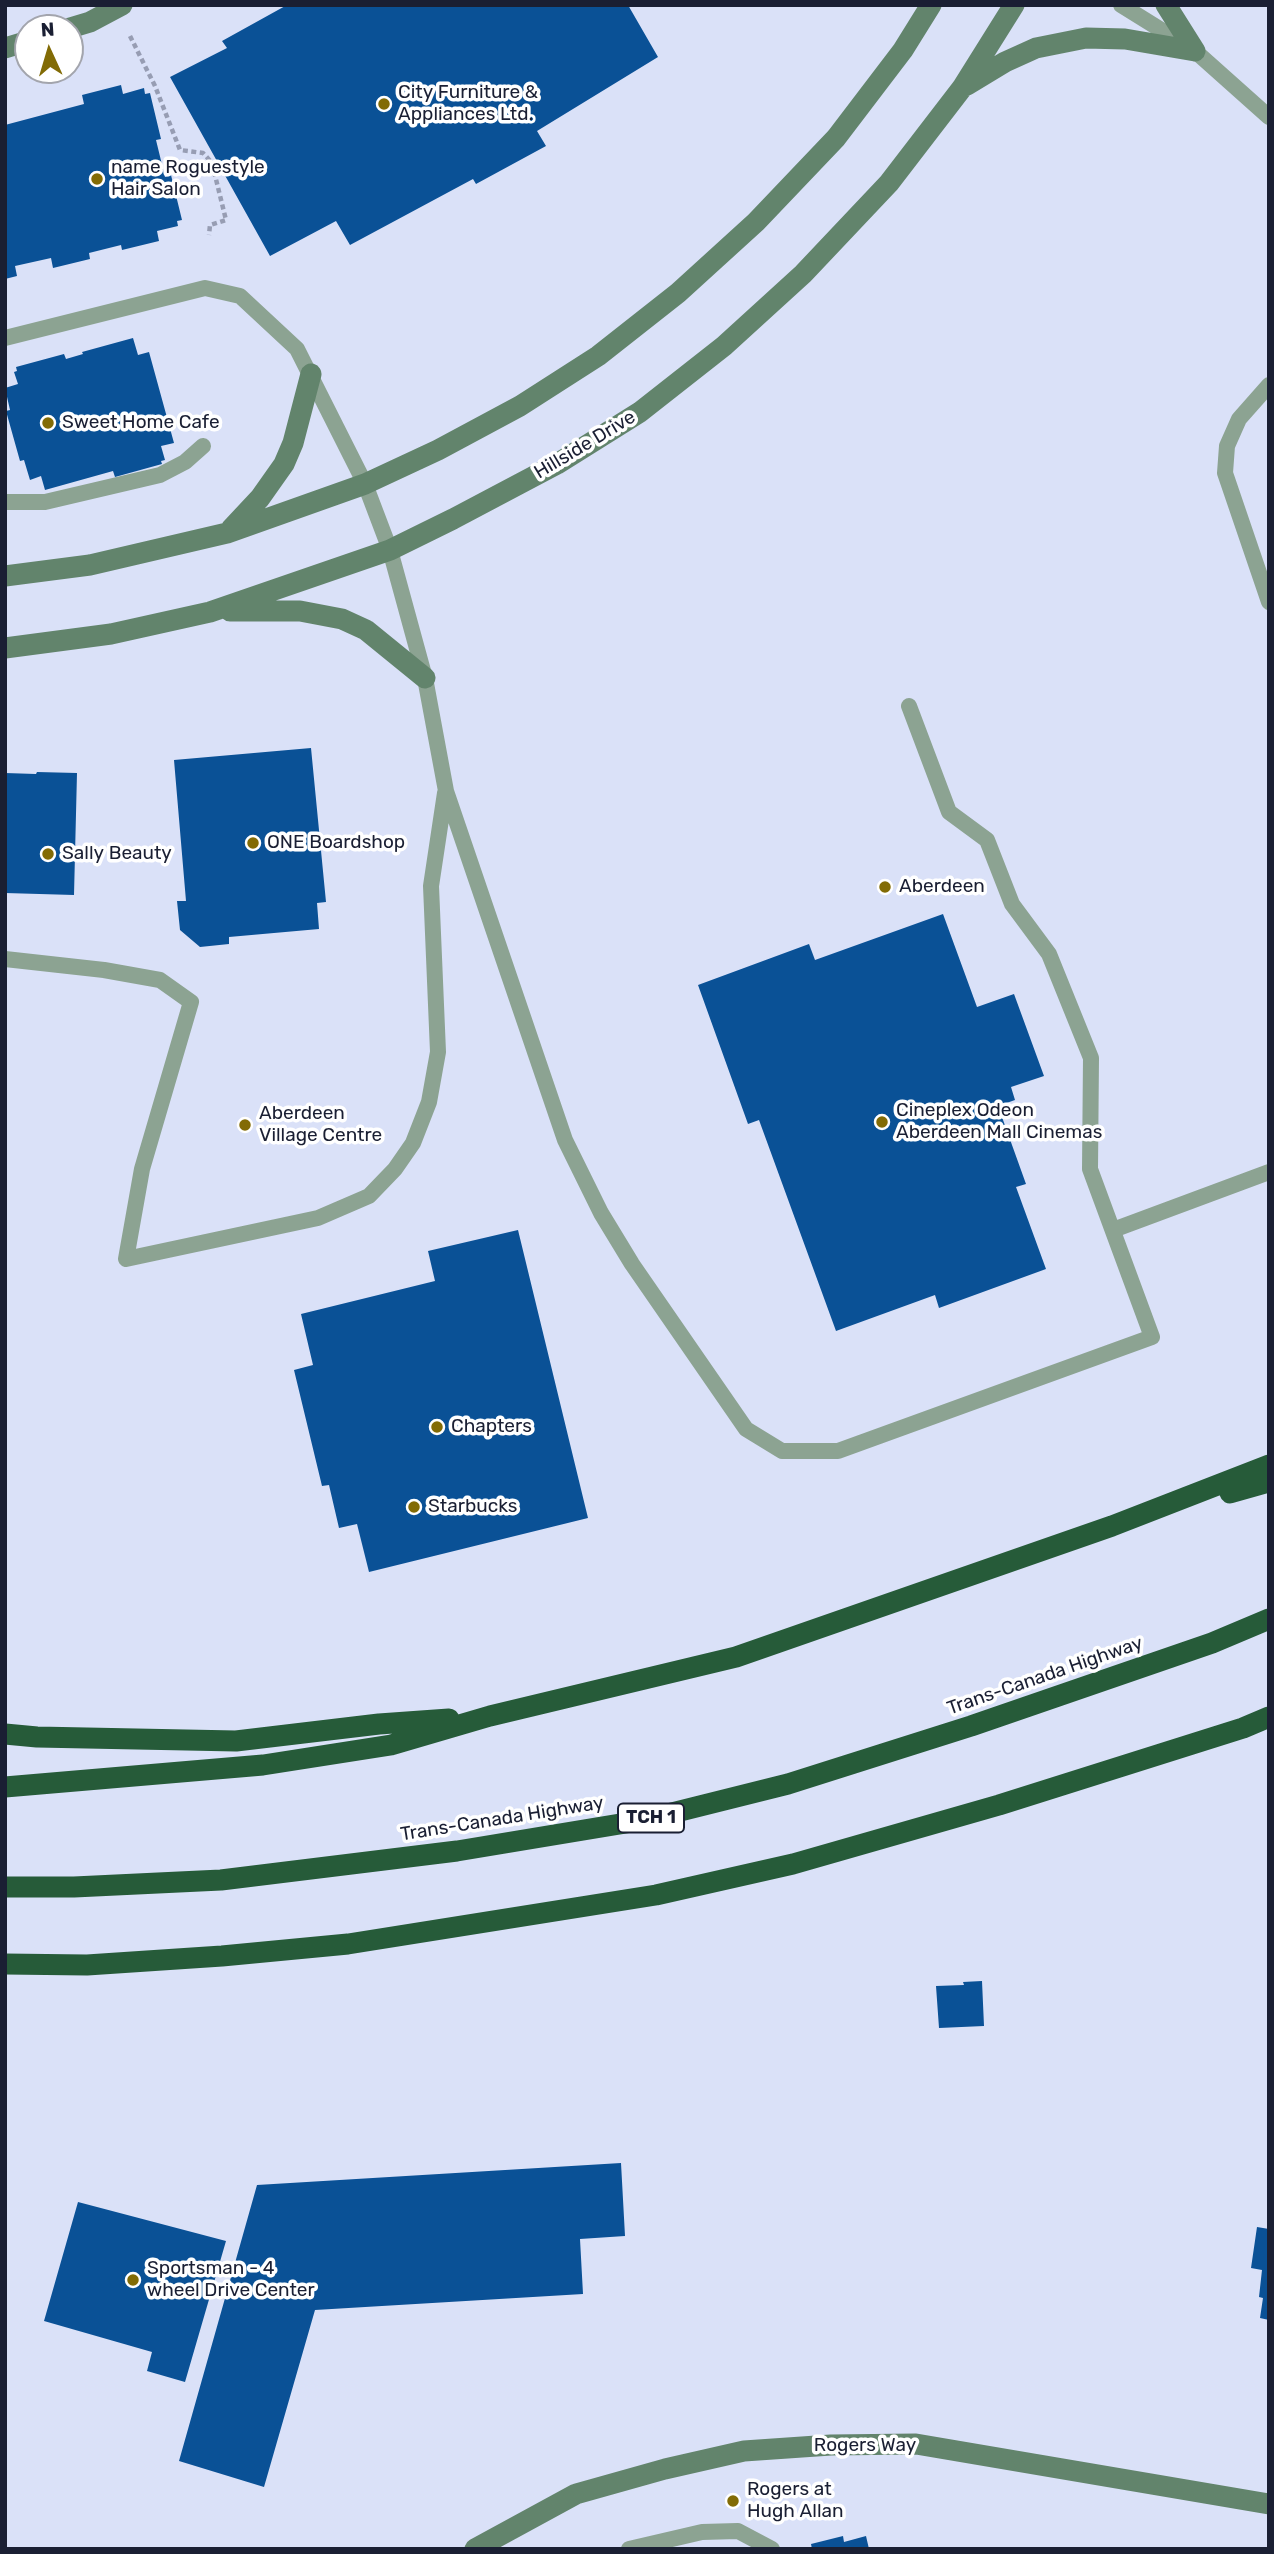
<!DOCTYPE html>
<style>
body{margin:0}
#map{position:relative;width:1274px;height:2554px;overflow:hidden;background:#dae1f8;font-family:Rubik,sans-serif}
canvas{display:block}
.frame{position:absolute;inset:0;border:7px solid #1a1f33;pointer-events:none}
.north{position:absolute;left:14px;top:14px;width:70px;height:70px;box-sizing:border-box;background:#fff;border:2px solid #a3a5ad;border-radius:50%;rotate:356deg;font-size:19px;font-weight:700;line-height:28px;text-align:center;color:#1a1f33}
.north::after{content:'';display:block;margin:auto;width:24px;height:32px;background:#826b05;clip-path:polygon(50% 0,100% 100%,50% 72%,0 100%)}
</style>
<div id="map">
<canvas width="1274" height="2554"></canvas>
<div class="frame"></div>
<div class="north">N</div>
</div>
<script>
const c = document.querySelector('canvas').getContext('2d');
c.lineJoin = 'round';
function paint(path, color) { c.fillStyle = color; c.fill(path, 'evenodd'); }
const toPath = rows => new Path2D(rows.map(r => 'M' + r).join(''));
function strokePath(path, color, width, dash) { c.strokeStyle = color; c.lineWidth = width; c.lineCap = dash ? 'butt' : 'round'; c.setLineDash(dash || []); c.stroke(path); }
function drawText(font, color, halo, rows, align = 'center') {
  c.font = font + ' Rubik,sans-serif'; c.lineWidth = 7; c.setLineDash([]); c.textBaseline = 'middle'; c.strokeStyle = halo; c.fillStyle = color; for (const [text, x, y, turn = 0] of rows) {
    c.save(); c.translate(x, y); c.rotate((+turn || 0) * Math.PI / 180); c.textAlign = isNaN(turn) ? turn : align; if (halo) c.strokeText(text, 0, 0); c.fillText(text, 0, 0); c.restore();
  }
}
paint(toPath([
 [287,5,628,5,658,57,537,131,546,146,476,184,473,179,350,245,336,221,270,256,170,77,227,48,222,41],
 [121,85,123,94,144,88,145,94,150,93,161,139,156,140,165,177,171,175,182,220,177,221,178,226,157,231,159,241,122,250,121,245,89,253,90,259,53,268,51,258,15,266,17,276,5,279,5,125,84,104,82,95],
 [133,338,138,355,149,352,174,443,161,446,165,460,161,461,162,464,115,477,113,471,45,490,41,476,30,480,24,460,20,461,6,411,10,410,5,388,18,384,14,372,17,371,16,367,64,354,66,359,83,354,82,352],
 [311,748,326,902,317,903,319,929,229,937,229,944,200,947,180,930,177,901,186,901,174,760],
 [37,772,77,773,74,895,5,893,5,773,36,774],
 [943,914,977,1007,1014,994,1044,1076,1011,1087,1015,1100,998,1106,1026,1184,1016,1187,1046,1269,939,1308,935,1295,836,1331,759,1120,748,1124,698,985,809,944,815,960],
 [518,1230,588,1518,369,1572,357,1524,339,1528,329,1485,322,1486,294,1370,313,1365,301,1314,435,1281,428,1251],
 [982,1981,984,2026,939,2028,936,1986,964,1985,963,1982],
 [621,2163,625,2236,580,2239,583,2294,315,2310,264,2487,179,2461,257,2185],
 [78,2202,226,2241,185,2382,147,2371,152,2352,44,2321],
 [1257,2227,1269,2229,1269,2320,1260,2318,1263,2298,1259,2297,1262,2270,1251,2268],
 [843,2536,844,2542,866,2536,869,2549,812,2549,811,2544]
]), '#0a5196');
strokePath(toPath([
 [130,36,155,86,180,150,203,153,212,163,226,220,210,225,209,235]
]), '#979db3', 4.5, [5, 3.5]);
strokePath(toPath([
 [1121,5,1195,51,1269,117],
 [5,338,205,288,240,296,297,349,365,484,390,550,425,678,446,791,565,1140,601,1213,632,1264,746,1429,782,1451,838,1451,1152,1337,1090,1169,1091,1058,1049,954,1012,904,987,840,949,812,909,706],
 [1269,385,1239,419,1227,446,1225,473,1269,602],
 [5,502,45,502,160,475,185,462,203,446],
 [5,959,104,970,160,980,191,1002,142,1169,126,1259,318,1218,369,1196,395,1169,413,1143,429,1102,438,1052,431,886,445,793],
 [1113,1230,1269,1172],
 [629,2549,702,2532,738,2531,772,2549]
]), '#8ca392', 16);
strokePath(toPath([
 [1166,5,1195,51],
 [70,28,90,22,122,5],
 [5,48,28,41],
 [967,85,1005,62,1036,48,1086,38,1125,39,1195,51],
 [231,529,260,498,284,464,293,443,311,374],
 [5,576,90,565,227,533,365,484,438,450,520,406,598,356,678,293,756,222,836,138,903,50,931,5],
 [230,611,300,611,342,619,366,630,425,678],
 [5,648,111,634,210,612,390,550,453,519,557,464,640,412,724,346,803,274,889,183,962,88,1014,5],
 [475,2549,576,2494,665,2469,744,2451,831,2445,916,2444,1269,2504]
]), '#62846c', 21);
strokePath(toPath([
 [1230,1493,1269,1482],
 [5,1734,37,1737,236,1741,379,1724,449,1719],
 [5,1787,263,1765,391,1745,490,1716,736,1657,1112,1526,1269,1465],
 [5,1887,74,1887,221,1880,457,1851,644,1820,788,1784,971,1726,1212,1643,1269,1619],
 [5,1964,87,1965,222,1956,348,1944,656,1895,793,1864,999,1805,1243,1728,1269,1717]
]), '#265b39', 21);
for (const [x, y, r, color] of [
 [384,104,7,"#826b05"],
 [97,179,7,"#826b05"],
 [48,423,7,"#826b05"],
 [253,843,7,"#826b05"],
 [48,854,7,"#826b05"],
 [885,887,7,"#826b05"],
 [882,1122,7,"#826b05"],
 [245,1125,7,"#826b05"],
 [437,1427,7,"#826b05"],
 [414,1507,7,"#826b05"],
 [133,2280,7,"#826b05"],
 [733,2501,7,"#826b05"]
]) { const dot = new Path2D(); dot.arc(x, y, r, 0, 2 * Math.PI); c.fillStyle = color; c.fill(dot); strokePath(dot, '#fff', 2.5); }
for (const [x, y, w] of [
 [651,1818,66]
]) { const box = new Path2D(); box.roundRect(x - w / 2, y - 14.5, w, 29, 5); c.fillStyle = '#fff'; c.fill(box); strokePath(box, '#1a1f33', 2); }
drawText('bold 18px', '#1a1f33', null, [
 ["TCH 1",651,1818]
]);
drawText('19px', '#1a1f33', '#fff', [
 ["City Furniture &",398,93],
 ["Appliances Ltd.",398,115],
 ["name Roguestyle",111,168],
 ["Hair Salon",111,190],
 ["Sweet Home Cafe",62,423],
 ["ONE Boardshop",267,843],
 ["Sally Beauty",62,854],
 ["Aberdeen",899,887],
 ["Cineplex Odeon",896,1111],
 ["Aberdeen Mall Cinemas",896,1133],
 ["Aberdeen",259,1114],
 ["Village Centre",259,1136],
 ["Chapters",451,1427],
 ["Starbucks",428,1507],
 ["Sportsman - 4",147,2269],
 ["wheel Drive Center",147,2291],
 ["Rogers at",747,2490],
 ["Hugh Allan",747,2512]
], 'left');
drawText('19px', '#1a1f33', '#fff', [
 ["Hillside Drive",585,445,-31],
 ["Trans-Canada Highway",1045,1676,-19],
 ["Trans-Canada Highway",502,1819,-9],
 ["Rogers Way",865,2446]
]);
</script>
